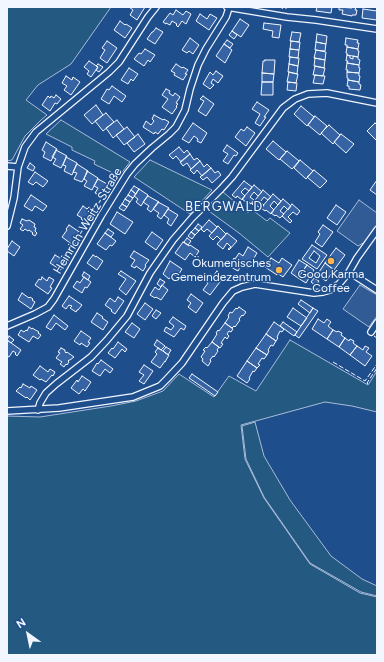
<!DOCTYPE html>
<meta charset="utf-8">
<style>
body{margin:0}
#map{position:relative;width:384px;height:662px;overflow:hidden;background:#1f4e8c;font-family:Figtree,sans-serif}
canvas{display:block}
.frame{position:absolute;inset:0;border:8px solid #f2f6ff;pointer-events:none}
.north{position:absolute;left:8px;top:614px;width:40px;height:40px;-webkit-text-stroke:3px #1f4e8c;paint-order:stroke;rotate:327deg;font-size:11px;font-weight:700;line-height:16px;text-align:center;color:#f2f6ff}
.north::after{content:'';display:block;margin:auto;width:14px;height:18px;background:#f2f6ff;clip-path:polygon(50% 0,100% 100%,50% 72%,0 100%)}
</style>
<div id="map">
<canvas width="384" height="662"></canvas>
<div class="frame"></div>
<div class="north">N</div>
</div>
<script>
const c = document.querySelector('canvas').getContext('2d');
c.lineJoin = 'round';
function paint(path, color) { c.fillStyle = color; c.fill(path, 'evenodd'); }
const toPath = rows => new Path2D(rows.map(r => 'M' + r).join(''));
function strokePath(path, color, width, dash) { c.strokeStyle = color; c.lineWidth = width; c.lineCap = dash ? 'butt' : 'round'; c.setLineDash(dash || []); c.stroke(path); }
function drawText(font, color, halo, rows, align = 'center') {
  c.font = font + ' Figtree,sans-serif'; c.lineWidth = 3; c.setLineDash([]); c.textBaseline = 'middle'; c.strokeStyle = halo; c.fillStyle = color; for (const [text, x, y, turn = 0] of rows) {
    c.save(); c.translate(x, y); c.rotate((+turn || 0) * Math.PI / 180); c.textAlign = isNaN(turn) ? turn : align; if (halo) c.strokeText(text, 0, 0); c.fillText(text, 0, 0); c.restore();
  }
}
const green = toPath([
 [7,7,111,7,71,64,38,85,26,100,47,115,41,120,25,136,12,160,7,161,7,7],
 [61,120,130,162,119,176,94,164,95,161,72,150,72,147,46,134,61,120],
 [150,160,212,190,190,214,134,177,150,160],
 [223,192,248,213,251,209,267,221,270,218,290,233,268,257,239,233,206,209,223,192],
 [290,340,368,385,377,371,377,412,352,406,325,402,241,425,245,459,264,498,310,564,360,593,377,597,377,655,7,655,7,416,40,417,111,406,136,401,163,391,179,374,214,397,229,376,256,391,290,340],
 [255,422,264,456,290,500,331,556,362,579,377,586,377,596,361,592,310,563,264,497,246,459,242,426,255,422]
]);
paint(green, '#245a82');
strokePath(green, '#a8bbd7', 1);
const parking = toPath([
 [359,200,377,213,377,224,365,242,358,246,337,231,359,200],
 [360,285,377,295,377,316,369,327,343,309,360,285]
]);
paint(parking, '#305b95');
strokePath(parking, '#a8bbd7', 1);
const building = toPath([
 [129,7,145,7,137,20,130,15,133,10,129,7],
 [317,7,332,7,331,13,316,11,317,7],
 [339,7,352,8,352,7,356,7,355,10,357,10,356,15,352,15,352,16,342,14,343,10,339,10,339,7],
 [363,9,377,11,377,20,362,18,363,9],
 [176,10,183,15,186,11,191,14,186,24,182,21,178,27,176,25,177,24,172,21,170,25,166,23,166,24,163,22,170,13,173,15,176,10],
 [200,14,207,19,210,14,217,18,209,30,196,21,200,14],
 [240,19,249,25,241,37,232,31,240,19],
 [120,21,125,25,126,24,132,28,125,38,114,30,120,21],
 [264,23,281,25,279,38,272,37,273,31,263,29,264,23],
 [156,28,163,32,155,44,147,39,152,32,153,32,156,28],
 [232,31,237,35,234,39,229,35,232,31],
 [292,32,301,33,299,42,290,41,292,32],
 [317,34,327,36,326,44,316,42,317,34],
 [190,38,199,45,193,54,189,51,187,53,182,50,190,38],
 [346,38,358,40,357,43,359,43,358,49,347,47,347,45,345,45,346,38],
 [227,40,233,44,230,48,224,44,227,40],
 [107,41,117,48,107,63,100,58,105,50,102,48,107,41],
 [291,41,300,42,299,50,290,49,291,41],
 [316,42,326,44,325,51,315,50,316,42],
 [224,44,232,50,225,63,216,56,224,44],
 [347,47,358,49,358,51,359,51,358,57,347,55,347,53,346,53,347,47],
 [145,49,155,55,150,62,148,60,144,66,134,59,139,53,141,54,145,49],
 [290,49,299,50,298,58,289,57,290,49],
 [316,50,326,52,325,60,314,58,316,50],
 [347,55,350,56,350,58,353,59,353,56,358,57,358,59,360,60,359,65,347,63,348,61,346,61,347,55],
 [290,57,299,58,298,66,289,64,290,57],
 [315,58,325,60,324,68,314,66,315,58],
 [265,60,275,60,274,74,262,73,263,61,265,61,265,60],
 [89,61,98,67,91,77,87,74,89,71,84,67,89,61],
 [347,63,359,65,359,68,360,68,359,73,347,72,348,70,346,70,347,63],
 [98,64,103,67,99,72,96,70,98,67,96,66,98,64],
 [176,64,182,68,183,67,188,70,185,74,187,74,183,80,174,75,175,73,171,71,176,64],
 [289,64,298,66,297,74,288,72,289,64],
 [315,66,325,68,323,76,313,75,315,66],
 [129,68,138,74,133,81,131,79,128,84,121,80,129,68],
 [216,71,223,76,218,83,213,79,211,83,214,85,210,89,203,84,210,72,213,75,216,71],
 [289,72,298,74,296,83,287,82,289,72],
 [347,72,359,73,359,76,360,76,359,82,348,80,348,78,347,78,347,72],
 [262,73,274,74,273,82,262,82,262,73],
 [315,75,325,76,323,84,313,83,315,75],
 [66,76,72,80,73,77,80,82,71,95,64,90,67,86,62,83,66,76],
 [348,80,359,82,359,84,361,85,360,90,349,89,349,86,347,86,348,80],
 [262,82,273,82,273,95,261,95,262,82],
 [288,82,297,83,296,91,287,90,288,82],
 [112,86,126,96,122,102,114,96,109,104,101,99,107,89,109,90,112,86],
 [166,89,170,91,169,93,173,96,175,93,180,97,176,103,178,104,176,106,177,107,172,114,162,107,168,99,162,95,166,89],
 [56,95,61,99,57,104,55,103,50,111,42,105,48,96,50,98,51,96,54,98,56,95],
 [203,96,214,104,206,116,198,111,204,101,200,99,203,96],
 [257,102,269,110,264,117,266,117,260,126,255,123,260,114,252,109,257,102],
 [96,105,103,115,92,124,84,115,96,105],
 [301,106,314,117,307,126,294,114,301,106],
 [106,113,114,122,103,131,95,121,106,113],
 [154,115,163,120,164,119,169,122,164,130,162,129,158,134,155,132,154,134,143,127,146,121,151,125,154,121,152,119,154,115],
 [315,116,327,126,320,135,308,125,315,116],
 [117,120,124,129,113,138,106,128,117,120],
 [193,123,207,133,201,143,197,141,198,139,194,136,189,143,182,139,193,123],
 [375,123,377,125,377,141,367,131,375,123],
 [329,125,340,135,333,144,321,133,329,125],
 [127,127,135,137,124,145,116,135,127,127],
 [247,127,255,133,246,146,235,137,241,129,244,131,247,127],
 [138,134,145,144,134,152,127,143,138,134],
 [341,134,354,144,346,153,334,142,341,134],
 [273,141,286,152,279,160,266,149,273,141],
 [46,142,57,149,51,161,43,157,45,152,42,150,46,142],
 [227,145,238,153,236,156,234,155,228,164,223,161,228,154,223,151,227,145],
 [179,147,184,153,187,150,190,154,181,162,176,156,173,159,169,155,179,147],
 [56,150,67,156,61,168,53,164,56,159,52,157,56,150],
 [287,151,299,161,292,169,280,159,287,151],
 [190,154,194,160,197,158,200,161,191,169,187,163,183,166,180,162,190,154],
 [66,157,77,163,72,175,64,171,66,166,63,165,66,157],
 [300,160,313,171,306,179,294,168,300,160],
 [200,161,204,167,207,164,211,168,202,176,197,170,194,174,190,170,200,161],
 [30,163,35,167,33,171,27,168,30,163],
 [77,164,88,171,82,182,74,179,77,173,73,172,77,164],
 [211,168,215,173,218,171,221,175,212,183,207,177,203,180,200,177,211,168],
 [314,170,327,181,320,188,307,177,314,170],
 [87,171,98,178,92,190,84,186,87,181,84,179,87,171],
 [35,172,48,181,43,187,36,182,33,185,28,182,35,172],
 [98,179,109,185,103,197,95,193,98,188,94,186,98,179],
 [377,180,377,195,370,190,377,180],
 [244,181,252,187,249,191,245,188,241,192,245,196,242,200,237,196,236,198,232,195,244,181],
 [254,185,262,192,258,196,254,192,250,197,254,200,251,204,247,201,246,202,242,199,254,185],
 [134,186,139,189,136,194,131,190,134,186],
 [139,189,148,195,141,206,136,202,138,199,134,196,139,189],
 [131,190,136,194,133,198,128,195,131,190],
 [263,190,271,197,268,200,264,197,260,202,264,205,261,209,256,205,255,207,252,204,263,190],
 [273,194,281,201,278,205,274,201,270,206,274,210,271,214,266,210,265,211,261,208,273,194],
 [31,195,47,206,43,211,35,206,32,211,24,206,31,195],
 [128,195,133,198,130,202,125,199,128,195],
 [148,196,159,202,151,212,147,209,149,206,143,202,148,196],
 [125,199,130,202,127,207,122,204,125,199],
 [283,199,291,206,288,210,284,206,280,211,284,214,280,218,276,215,275,216,271,213,283,199],
 [158,202,169,208,161,219,157,216,159,213,153,209,158,202],
 [122,204,127,207,124,211,119,208,122,204],
 [292,204,300,211,297,215,293,212,288,217,292,221,290,223,282,216,292,204],
 [336,205,346,212,337,225,327,218,336,205],
 [83,206,87,209,89,207,91,208,91,210,95,212,92,217,93,217,91,220,90,219,86,225,81,222,83,220,81,219,82,218,77,215,83,206],
 [168,209,178,215,171,226,167,223,169,219,164,215,168,209],
 [117,212,133,222,125,234,110,224,117,212],
 [22,219,27,221,29,220,35,224,34,227,36,228,35,231,37,233,35,236,32,234,33,233,29,230,28,231,25,229,23,231,20,229,23,225,20,223,22,219],
 [209,220,217,227,212,233,207,229,204,232,201,229,209,220],
 [198,224,202,227,199,231,195,228,198,224],
 [69,225,81,233,77,239,78,240,74,246,62,237,67,230,66,229,69,225],
 [323,225,333,232,322,247,315,242,320,234,318,232,323,225],
 [218,226,226,234,221,240,217,236,213,240,209,236,218,226],
 [195,228,199,231,195,235,191,232,195,228],
 [108,229,114,233,111,237,105,233,108,229],
 [152,232,163,240,156,250,145,242,152,232],
 [191,232,195,235,192,239,188,236,191,232],
 [105,233,116,241,112,246,110,245,106,250,97,244,105,233],
 [227,233,237,241,229,250,228,249,231,247,227,243,223,249,217,244,227,233],
 [187,238,191,241,188,245,184,242,187,238],
 [12,241,20,247,14,256,7,251,7,249,12,241],
 [183,242,189,246,190,245,199,251,195,257,190,253,185,260,175,253,183,242],
 [312,245,327,255,317,269,302,259,312,245],
 [314,251,320,256,316,263,309,258,314,251],
 [248,247,257,253,248,268,242,264,238,271,229,266,234,258,235,259,239,253,243,256,248,247],
 [336,248,345,255,334,270,325,263,336,248],
 [134,251,149,260,145,265,146,266,143,271,136,266,135,268,131,266,135,260,130,257,134,251],
 [55,255,60,258,63,255,69,259,61,270,50,263,55,255],
 [93,255,96,257,96,256,103,261,97,270,87,263,93,255],
 [271,258,279,263,282,258,292,265,283,277,277,273,277,275,265,267,271,258],
 [299,260,307,265,298,278,291,273,299,260],
 [170,261,182,269,177,277,173,274,169,279,163,274,170,261],
 [325,263,334,270,326,281,317,275,325,263],
 [307,265,314,270,306,283,298,278,307,265],
 [121,271,136,281,126,295,119,289,126,279,118,274,121,271],
 [217,271,220,274,219,275,223,278,210,295,203,290,208,283,205,281,210,274,213,276,217,271],
 [84,272,90,276,88,280,82,276,84,272],
 [42,277,47,281,49,277,54,280,50,287,52,288,48,294,35,285,39,279,41,280,42,277],
 [84,277,91,282,87,288,85,287,82,293,73,287,77,281,80,283,84,277],
 [314,278,319,281,316,286,311,282,314,278],
 [160,279,165,282,161,287,157,284,160,279],
 [162,285,168,290,161,300,156,297,155,298,150,295,155,287,159,290,162,285],
 [22,293,29,298,30,297,33,299,32,300,35,302,31,309,18,300,22,293],
 [191,294,203,303,196,313,188,307,191,303,187,300,191,294],
 [69,296,82,305,78,310,77,310,76,312,70,308,72,306,69,305,66,309,62,306,69,296],
 [118,297,124,301,115,314,111,311,112,310,105,305,110,298,115,302,118,297],
 [301,300,313,308,310,313,298,304,301,300],
 [145,303,153,309,145,320,137,314,145,303],
 [239,307,246,312,243,316,242,315,239,319,240,320,235,327,234,326,232,328,225,323,229,317,228,316,230,312,232,313,236,308,237,309,239,307],
 [293,308,307,318,301,326,287,317,293,308],
 [313,308,318,311,299,338,295,335,313,308],
 [156,310,161,313,156,319,152,316,156,310],
 [97,313,103,317,102,318,108,322,103,330,91,322,97,313],
 [54,315,68,326,65,330,56,323,51,330,46,327,54,315],
 [173,317,186,326,184,330,181,328,174,337,164,331,166,327,171,330,174,326,169,322,173,317],
 [318,319,324,323,327,319,331,322,328,326,333,330,327,339,312,329,318,319],
 [274,322,284,329,282,332,280,331,277,337,278,338,276,341,266,334,274,322],
 [283,322,297,332,294,336,280,326,283,322],
 [132,323,140,329,134,338,125,332,132,323],
 [225,323,233,329,231,332,229,331,227,334,229,336,227,339,225,337,221,343,223,344,220,348,212,342,217,334,216,333,218,330,219,331,225,323],
 [29,327,32,329,32,328,39,332,38,333,41,335,38,339,33,336,29,342,18,335,21,330,24,332,26,330,27,331,29,327],
 [333,330,337,332,338,331,342,333,341,335,345,338,339,347,327,339,333,330],
 [81,331,91,338,88,342,90,343,87,347,81,343,80,345,74,341,81,331],
 [266,334,276,341,273,346,271,345,268,350,269,351,267,355,256,348,266,334],
 [9,336,14,340,11,343,7,340,9,336],
 [345,338,349,341,350,339,354,341,353,343,357,346,350,355,339,347,345,338],
 [7,340,21,350,17,356,15,354,16,353,13,351,9,357,7,356,7,340],
 [157,340,165,346,161,350,154,345,157,340],
 [118,342,127,349,125,352,122,349,115,358,108,353,112,348,113,349,118,342],
 [212,342,219,347,217,350,218,351,214,357,213,356,210,360,211,361,208,366,202,361,203,359,201,357,205,351,203,350,206,347,207,348,212,342],
 [357,346,363,350,365,346,369,348,366,352,372,356,365,366,350,355,357,346],
 [166,347,171,350,168,355,163,351,166,347],
 [61,348,65,350,65,352,66,353,67,352,74,357,70,360,69,360,68,361,69,362,67,365,66,364,64,367,60,364,62,362,56,358,60,353,58,352,61,348],
 [158,348,169,355,165,362,165,361,160,368,151,362,157,354,155,352,158,348],
 [256,348,267,355,264,359,262,358,258,364,260,365,257,368,247,361,256,348],
 [101,360,113,369,110,373,105,369,100,376,92,371,97,363,98,364,101,360],
 [247,361,257,368,254,372,253,371,249,378,250,379,247,383,237,376,247,361],
 [144,365,153,371,144,384,139,381,144,375,139,372,144,365],
 [40,366,48,372,50,369,55,372,53,376,52,375,46,382,41,379,40,380,33,375,40,366],
 [192,374,218,392,215,396,189,378,192,374],
 [82,376,91,382,85,391,83,389,79,394,71,388,77,380,78,382,82,376],
 [23,384,30,388,31,386,37,390,30,400,27,397,26,398,16,391,20,387,21,388,23,384]
]);
paint(building, '#3563a3');
strokePath(building, '#f2f6ff', 1);
const street = toPath([
 [227,7,287,17,316,20,377,29],
 [7,166,18,167],
 [7,226,14,198,18,167,25,147,36,132,109,72,119,62,148,17,156,7],
 [349,272,377,290],
 [7,326,35,314,48,307,54,299,101,216,127,174,135,164,152,148,169,134,176,127,185,110,190,89,198,65,206,49,226,17,229,8],
 [371,332,377,323],
 [38,410,40,403,46,393,56,384,91,357,107,340,127,316,150,273,173,240,192,218,221,189,232,177,283,108,295,99,308,94,327,93,377,103],
 [7,411,59,408,133,397,160,386,167,379,182,363,223,303,233,291,242,287,255,284,314,293,323,292,330,290,339,284,349,272,357,258,377,230]
]);
strokePath(street, '#f2f6ff', 8);
strokePath(street, '#1f4e8c', 5.5);
strokePath(toPath([
 [282,9,283,7],
 [286,9,286,7],
 [376,334,377,335],
 [374,336,377,338],
 [333,362,365,381,377,364],
 [368,384,367,383,377,368]
]), '#f2f6ff', 1, [5, 2]);
for (const [x, y, r, color] of [
 [331,261,4,"#ffb74d"],
 [279,270,4,"#ffb74d"]
]) { const dot = new Path2D(); dot.arc(x, y, r, 0, 2 * Math.PI); c.fillStyle = color; c.fill(dot); strokePath(dot, '#1f4e8c', 1.5); }
drawText('12px', '#f2f6ff', '#1f4e8c', [
 ["Heinrich-Weitz-Straße",88,221,-59]
]);
drawText('12px', '#f2f6ff', '#1f4e8c', [
 ["Ökumenisches",271,263],
 ["Gemeindezentrum",271,277],
 ["Good Karma",331,274,"center"],
 ["Coffee",331,288,"center"]
], 'right');
c.letterSpacing = '1px';
drawText('13px', '#f2f6ff', '#1f4e8c', [
 ["BERGWALD",224,207]
]);
c.letterSpacing = '0px';
</script>
